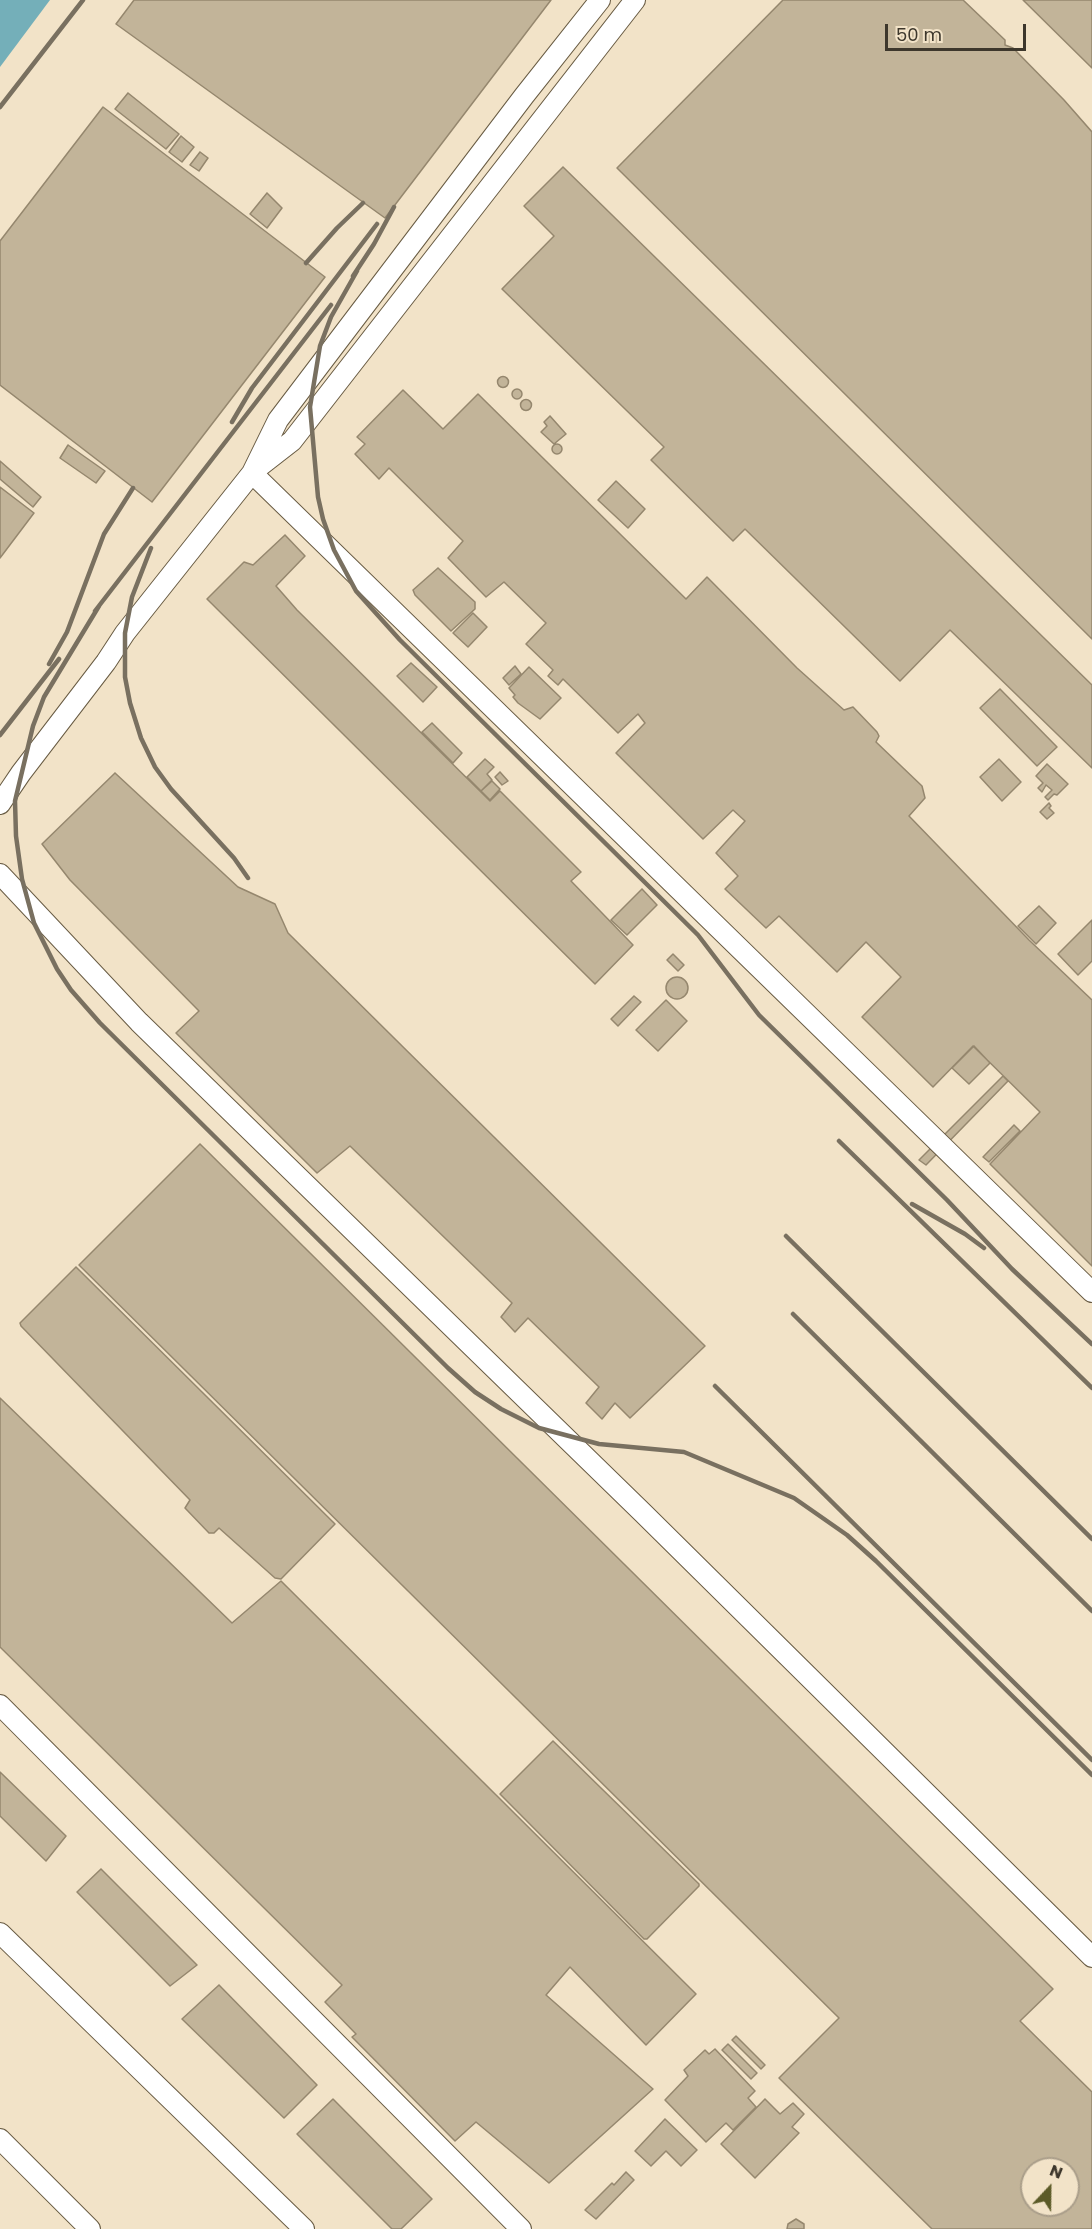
<!DOCTYPE html>
<style>
body{margin:0}
#map{position:relative;width:1092px;height:2229px;overflow:hidden;background:#f2e3c8;font-family:Poppins,sans-serif}
canvas{display:block}
.north{position:absolute;left:1020px;top:2157px;width:60px;height:60px;box-sizing:border-box;background:#f2e3c8;border:2px solid #aa9e8a;border-radius:50%;rotate:22deg;font-size:16px;font-weight:700;line-height:24px;text-align:center;color:#3d372c}
.north::after{content:'';display:block;margin:auto;width:21px;height:27px;background:#5c5b28;clip-path:polygon(50% 0,100% 100%,50% 72%,0 100%)}
.scale{position:absolute;left:885px;top:24px;width:141px;height:27px;box-sizing:border-box;border:3px solid #3d372c;border-top:0;padding-left:8px;font-size:18px;line-height:21px;white-space:nowrap;color:#3d372c;-webkit-text-stroke:4px #f2e3c8;paint-order:stroke}
</style>
<div id="map">
<canvas width="1092" height="2229"></canvas>
<div class="north">N</div>
<div class="scale">50 m</div>
</div>
<script>
const c = document.querySelector('canvas').getContext('2d');
c.lineJoin = 'round';
function paint(path, color) { c.fillStyle = color; c.fill(path, 'evenodd'); }
const toPath = rows => new Path2D(rows.map(r => 'M' + r).join(''));
function strokePath(path, color, width, dash) { c.strokeStyle = color; c.lineWidth = width; c.lineCap = dash ? 'butt' : 'round'; c.setLineDash(dash || []); c.stroke(path); }
paint(toPath([
 [0,0,50,0,0,67]
]), '#74afb9');
const building = toPath([
 [134,0,551,0,385,218,116,24,134,0],
 [783,0,963,0,1005,40,1005,45,1013,48,1064,100,1092,132,1092,639,617,168,783,0],
 [1023,0,1092,0,1092,68,1023,0],
 [128,93,179,134,166,149,115,109,128,93],
 [103,107,325,277,152,502,0,385,0,241,103,107],
 [181,136,194,147,182,162,169,152,181,136],
 [200,152,208,158,199,171,190,165,200,152],
 [563,167,1092,685,1092,768,950,630,900,681,745,529,733,541,651,460,664,447,502,289,554,236,524,206,563,167],
 [267,193,282,208,267,228,250,214,267,193],
 '497.5 382a5.5 5.5 0 1 1 11 0a5.5 5.5 0 1 1-11 0Z',
 '512 394a5 5 0 1 1 10 0a5 5 0 1 1-10 0Z',
 [403,390,443,429,478,394,686,599,707,577,797,668,844,710,853,707,877,732,879,736,876,742,922,786,925,798,909,816,1029,940,1092,1000,1092,1266,990,1164,1040,1112,973,1046,933,1087,862,1017,901,977,866,942,837,972,779,916,766,928,725,889,738,876,716,853,745,821,733,810,703,839,616,753,645,723,638,714,618,733,563,679,558,685,548,676,553,670,526,644,546,623,504,582,486,597,448,558,463,541,389,468,379,479,355,454,365,444,357,437,403,390],
 '520.5 405a5.5 5.5 0 1 1 11 0a5.5 5.5 0 1 1-11 0Z',
 [550,416,566,434,554,444,541,432,547,426,544,422,550,416],
 '552 449a5 5 0 1 1 10 0a5 5 0 1 1-10 0Z',
 [68,445,105,471,96,483,60,458,68,445],
 [0,461,41,497,33,507,0,479,0,461],
 [616,481,645,509,628,528,598,500,616,481],
 [0,487,34,513,0,558,0,487],
 [285,535,305,556,276,586,297,610,490,801,500,791,581,872,571,881,633,945,595,984,207,599,244,562,253,565,285,535],
 [438,568,475,602,475,609,451,631,415,595,413,590,438,568],
 [473,613,487,627,468,647,453,633,473,613],
 [411,663,437,687,423,702,397,676,411,663],
 [515,666,521,674,509,685,503,678,515,666],
 [529,667,561,698,540,719,518,703,513,697,515,695,509,688,529,667],
 [1000,689,1057,747,1037,766,980,708,1000,689],
 [432,723,462,753,453,763,422,732,432,723],
 [485,759,494,767,487,774,492,780,481,791,467,777,485,759],
 [999,759,1021,782,1002,801,980,777,999,759],
 [1047,764,1068,784,1057,795,1054,794,1048,800,1045,797,1052,790,1046,785,1042,792,1038,788,1043,783,1036,776,1047,764],
 [500,772,508,781,502,785,495,777,500,772],
 [115,773,238,887,275,904,288,933,705,1346,630,1418,615,1403,602,1419,586,1403,599,1387,528,1318,515,1332,501,1317,512,1303,350,1146,317,1173,176,1033,199,1011,70,880,42,844,115,773],
 [492,781,500,789,490,800,481,791,492,781],
 [1049,803,1051,806,1049,808,1054,813,1047,819,1040,812,1049,803],
 [642,889,657,905,627,935,611,920,642,889],
 [1039,906,1056,923,1036,944,1018,926,1039,906],
 [1092,920,1092,961,1078,975,1058,954,1092,920],
 [673,954,684,965,678,971,667,960,673,954],
 '666 988a11 11 0 1 1 22 0a11 11 0 1 1-22 0Z',
 [634,996,641,1002,618,1026,611,1019,634,996],
 [666,1000,687,1021,658,1051,636,1030,666,1000],
 [974,1046,990,1063,969,1084,952,1068,974,1046],
 [1003,1076,1008,1081,926,1165,919,1160,1003,1076],
 [1014,1125,1020,1131,989,1162,983,1157,1014,1125],
 [200,1144,1053,1989,1020,2021,1092,2092,1092,2229,932,2229,779,2078,839,2018,79,1265,200,1144],
 [1032,2169,1068,2169,1068,2205,1032,2205,1032,2169],
 [76,1267,335,1524,281,1579,275,1578,219,1528,214,1533,209,1533,185,1508,190,1500,21,1326,20,1323,76,1267],
 [0,1398,232,1623,281,1581,696,1994,646,2045,570,1967,546,1995,653,2089,549,2183,476,2122,455,2141,352,2037,356,2034,325,2002,342,1985,0,1647,0,1398],
 [553,1741,699,1884,699,1886,647,1939,644,1939,500,1794,553,1741],
 [0,1772,66,1836,46,1861,0,1816,0,1772],
 [101,1869,197,1965,170,1986,77,1892,101,1869],
 [219,1985,317,2085,284,2118,182,2019,219,1985],
 [736,2036,765,2065,761,2069,732,2040,736,2036],
 [728,2044,757,2073,751,2079,722,2050,728,2044],
 [715,2049,755,2091,748,2098,756,2107,733,2130,726,2123,706,2142,665,2100,688,2076,684,2070,705,2050,709,2054,715,2049],
 [333,2099,432,2199,401,2229,392,2229,297,2134,333,2099],
 [765,2099,780,2114,793,2103,804,2114,792,2127,799,2133,755,2178,721,2144,765,2099],
 [665,2119,697,2150,681,2166,666,2151,651,2166,635,2151,665,2119],
 [626,2172,634,2180,596,2219,585,2210,612,2183,614,2185,626,2172],
 [796,2219,804,2224,804,2229,787,2229,788,2224,796,2219]
]);
paint(building, '#c2b499');
strokePath(building, '#95876e', 1.5);
const minor = toPath([
 [256,469,292,441,635,0],
 [252,473,1092,1292],
 [0,804,21,773,106,662,125,633,252,473,278,420,524,96,600,0],
 [0,874,139,1022,643,1513,1092,1957],
 [0,1705,521,2229],
 [0,1933,304,2229],
 [0,2139,90,2229]
]);
strokePath(minor, '#685b43', 22);
strokePath(minor, '#fff', 20);
strokePath(toPath([
 [0,107,83,0],
 [306,263,337,228,363,203],
 [357,271,331,317,320,346,310,407,318,497,323,519,334,550,356,591,400,640,698,935,759,1015,947,1200,1012,1269,1092,1344],
 [353,276,374,244,394,207],
 [232,422,252,388,377,224],
 [151,548,132,597,125,633,125,677,130,703,141,738,155,767,171,789,234,858,248,878],
 [99,606,44,697,33,726,15,801,16,836,22,879,34,923,57,969,71,990,100,1023,448,1368,475,1392,501,1409,539,1428,599,1444,684,1452,794,1498,847,1535,876,1561,1092,1775],
 [95,611,331,305],
 [49,664,67,632,104,534,133,488],
 [0,735,59,659],
 [839,1141,1092,1388],
 [912,1204,965,1234,984,1248],
 [786,1236,1092,1539],
 [793,1314,1092,1611],
 [715,1386,1092,1760]
]), '#797060', 4.5);
</script>
